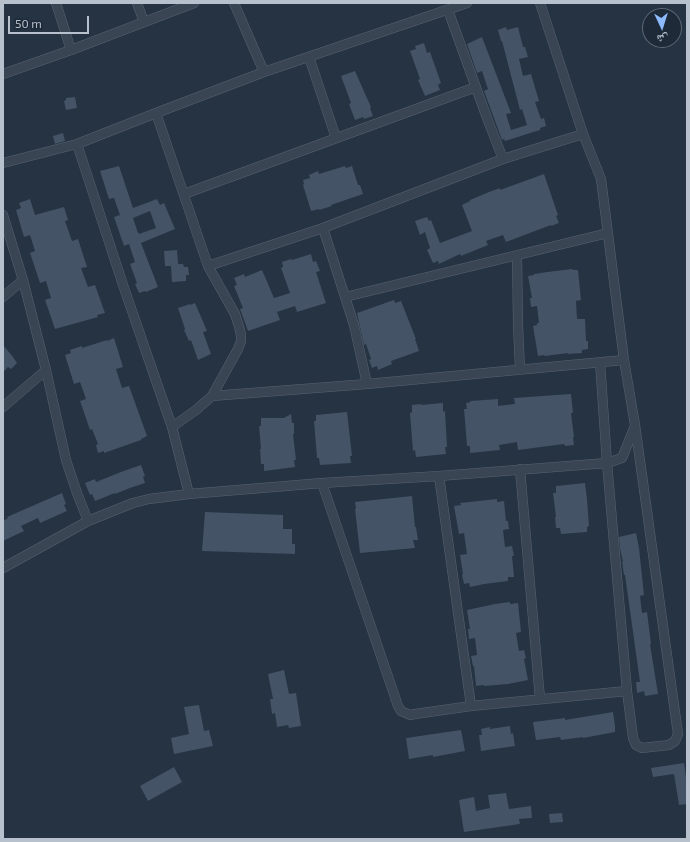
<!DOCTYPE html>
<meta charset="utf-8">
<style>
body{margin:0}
#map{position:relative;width:690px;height:842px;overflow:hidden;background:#253343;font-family:"Exo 2","Noto Naskh Arabic",sans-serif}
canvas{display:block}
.frame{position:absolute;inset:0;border:4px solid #b7c0cd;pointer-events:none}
.north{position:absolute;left:642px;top:8px;width:40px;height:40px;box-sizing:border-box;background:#1f2a38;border:1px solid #5c6674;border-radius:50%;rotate:176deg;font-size:11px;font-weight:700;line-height:16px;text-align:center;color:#b7c0cd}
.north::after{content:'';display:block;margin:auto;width:14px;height:18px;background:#8cbafc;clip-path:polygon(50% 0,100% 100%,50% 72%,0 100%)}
.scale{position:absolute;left:8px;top:16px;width:81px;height:18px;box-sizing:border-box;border:2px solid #b7c0cd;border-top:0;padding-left:5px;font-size:12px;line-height:14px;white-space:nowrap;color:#b7c0cd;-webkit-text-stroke:3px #1f2a38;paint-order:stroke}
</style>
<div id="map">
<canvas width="690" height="842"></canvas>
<div class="frame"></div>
<div class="north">ش</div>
<div class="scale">50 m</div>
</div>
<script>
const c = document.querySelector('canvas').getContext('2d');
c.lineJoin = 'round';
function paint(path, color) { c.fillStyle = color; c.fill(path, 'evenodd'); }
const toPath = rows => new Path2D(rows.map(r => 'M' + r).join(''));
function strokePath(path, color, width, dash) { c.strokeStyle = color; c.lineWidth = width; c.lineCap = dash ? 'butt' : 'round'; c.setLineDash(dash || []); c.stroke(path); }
paint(toPath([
 [506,27,507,30,518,27,523,47,525,47,528,57,519,59,523,76,531,74,539,101,535,102,541,119,544,118,546,126,540,128,540,130,505,141,504,139,502,140,484,91,488,89,482,71,477,73,467,44,482,37,511,113,506,114,511,130,527,125,522,109,520,110,502,41,501,41,498,30],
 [424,43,427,53,430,52,441,83,438,85,440,90,425,96,418,80,420,79,410,51,416,49,415,46],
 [355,71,371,107,370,108,373,116,364,119,363,117,355,120,349,104,351,103,341,76],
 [75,97,77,108,66,110,64,101,66,100,66,98],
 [63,133,65,141,55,144,53,136],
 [119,166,133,208,157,199,160,205,164,203,175,229,141,243,158,287,146,292,145,291,139,293,135,284,137,283,130,264,135,262,129,244,124,246,114,217,120,215,114,198,109,199,100,171],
 [150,211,156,228,139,234,139,233,138,233,133,218],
 [345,166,346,168,352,166,358,185,360,185,363,194,331,205,332,206,319,210,319,209,311,211,303,185,304,184,303,180,310,178,309,175,318,171,319,174],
 [544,174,558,215,556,216,559,223,551,226,551,225,506,242,503,235,486,241,488,245,461,256,460,254,439,264,438,261,433,263,427,250,430,248,425,232,420,235,415,221,427,217,429,221,431,220,440,243,472,231,462,205,470,201,470,200,489,192,500,188,500,190],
 [30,199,35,215,64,207,68,220,65,221,72,241,78,239,87,267,81,268,88,287,95,285,105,313,97,315,98,317,55,329,45,300,51,298,46,281,40,283,30,253,35,251,30,235,24,237,16,210,21,208,19,203],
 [177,250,178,264,183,264,184,267,188,267,189,275,186,275,186,281,172,282,171,266,165,266,164,251],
 [311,254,313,262,316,261,320,271,316,272,326,303,297,312,295,306,277,312,280,320,248,331,240,309,243,308,234,286,237,285,234,278,244,274,245,277,262,270,274,298,290,293,281,268,283,267,282,262,291,259,292,260],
 [572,269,573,270,578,270,581,300,576,301,577,319,585,319,586,341,588,341,588,349,582,350,582,353,568,354,568,353,545,356,544,355,538,356,533,326,537,325,537,323,539,323,537,306,531,307,530,298,532,298,528,276,534,275,534,274,547,272],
 [394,300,395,303,401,301,416,339,415,339,419,351,391,361,392,364,378,370,377,366,372,368,369,360,371,359,366,344,364,345,357,313],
 [195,303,207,331,203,332,211,354,198,360,191,340,189,341,184,330,185,329,178,308,190,304,190,305],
 [114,338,123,367,116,369,122,388,129,386,147,436,141,439,141,440,104,453,104,451,98,453,96,445,98,444,92,429,90,430,80,401,86,399,80,382,74,384,65,355,71,353,70,350,82,346,82,348,107,340,107,341],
 [3,345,13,357,17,363,11,369,8,367,3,372],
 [571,394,573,413,571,413,574,437,573,437,574,445,565,446,564,444,518,450,517,442,499,445,500,450,470,453,470,446,467,446,466,433,464,409,467,409,466,403,471,402,470,401,498,399,498,406,515,404,514,398],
 [443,403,443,412,445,411,447,447,445,447,446,454,416,457,415,450,413,451,411,426,410,413,412,412,412,405,421,404,421,405],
 [347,412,352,456,350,456,351,463,320,465,319,458,317,458,314,421,316,421,316,415],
 [291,414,292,423,294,423,294,434,293,434,296,460,294,460,295,467,264,471,264,464,261,464,260,449,261,449,259,426,261,426,261,418,284,418],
 [141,465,145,476,143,477,145,483,130,488,115,494,115,493,95,501,92,494,90,495,85,483,95,479,96,482,121,472],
 [585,483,587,499,589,526,587,527,587,532,561,534,560,528,556,528,555,517,556,517,553,493,556,493,556,486],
 [62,493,66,504,64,505,67,511,40,523,38,518,21,526,24,531,3,541,3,521,8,518,7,517],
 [412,496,415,527,416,527,418,540,413,540,415,548,360,553,355,509,356,509,355,502],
 [497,499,497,502,504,501,506,521,508,521,509,529,503,530,505,547,512,546,514,556,512,556,514,577,508,577,508,581,484,584,470,587,469,583,464,584,462,575,463,574,460,555,467,554,464,533,459,534,454,506,461,505,460,503],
 [205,512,283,515,283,529,292,529,292,544,295,544,295,554,202,551],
 [636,533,639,548,644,595,640,596,642,613,647,612,651,644,650,644,658,694,645,696,644,691,637,693,636,682,640,682,625,575,624,575,622,562,623,562,620,548,619,537],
 [510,602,510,604,518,603,521,632,516,633,519,651,524,650,526,658,524,659,528,680,508,684,484,686,484,685,476,686,474,666,473,666,471,656,477,655,475,638,469,639,468,629,470,629,467,610,495,604],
 [284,670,289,694,296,693,301,726,289,728,288,725,277,727,275,713,272,714,270,699,273,699,268,674],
 [199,705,204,731,209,730,213,746,174,754,171,738,189,734,184,707],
 [613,712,615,726,615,732,583,738,583,737,561,740,560,737,536,740,533,722,565,718,565,720],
 [510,726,511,734,513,733,515,746,481,751,479,735,482,735,481,729,490,727,490,729],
 [461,730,465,751,433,757,433,755,409,759,406,738],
 [684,763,687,785,687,804,679,805,674,774,653,777,651,768],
 [174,767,182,782,148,801,140,786],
 [506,793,509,809,531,806,532,818,519,819,520,824,464,832,459,800,474,797,476,811,490,808,488,795],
 [562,813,563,822,550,823,549,814]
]), '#445365');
const street = toPath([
 [56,3,71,50],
 [137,3,144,22],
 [234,3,264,72],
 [540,3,583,134,601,179,624,360,635,425,678,734,675,741,669,745,642,748,636,745,633,738,627,691,607,463,600,362],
 [448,10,487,118,503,159],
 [309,57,336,138],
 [3,74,71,50,194,3],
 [156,113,208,266,235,314,240,330,241,336,241,341,238,349,212,396,196,410,172,427],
 [77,144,123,285,172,427,189,494],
 [3,163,77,144,156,113,264,72,467,3],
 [184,194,476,87],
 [3,215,23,280,46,370,66,460,77,493,88,521],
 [323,228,354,325,367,384],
 [517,255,518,325,520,369],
 [208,266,323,228,503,159,583,134],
 [3,297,23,280],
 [345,297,608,233],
 [212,396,367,384,624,360],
 [3,407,46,370],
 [520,469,540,699],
 [439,476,471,706],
 [322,483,398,706,401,711,410,715,415,714,471,706,627,691],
 [3,568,88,521,133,503,149,499,189,494,322,483,439,476,607,463,622,458,635,426]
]);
strokePath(street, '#586370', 10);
strokePath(street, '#3a4553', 9);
</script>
